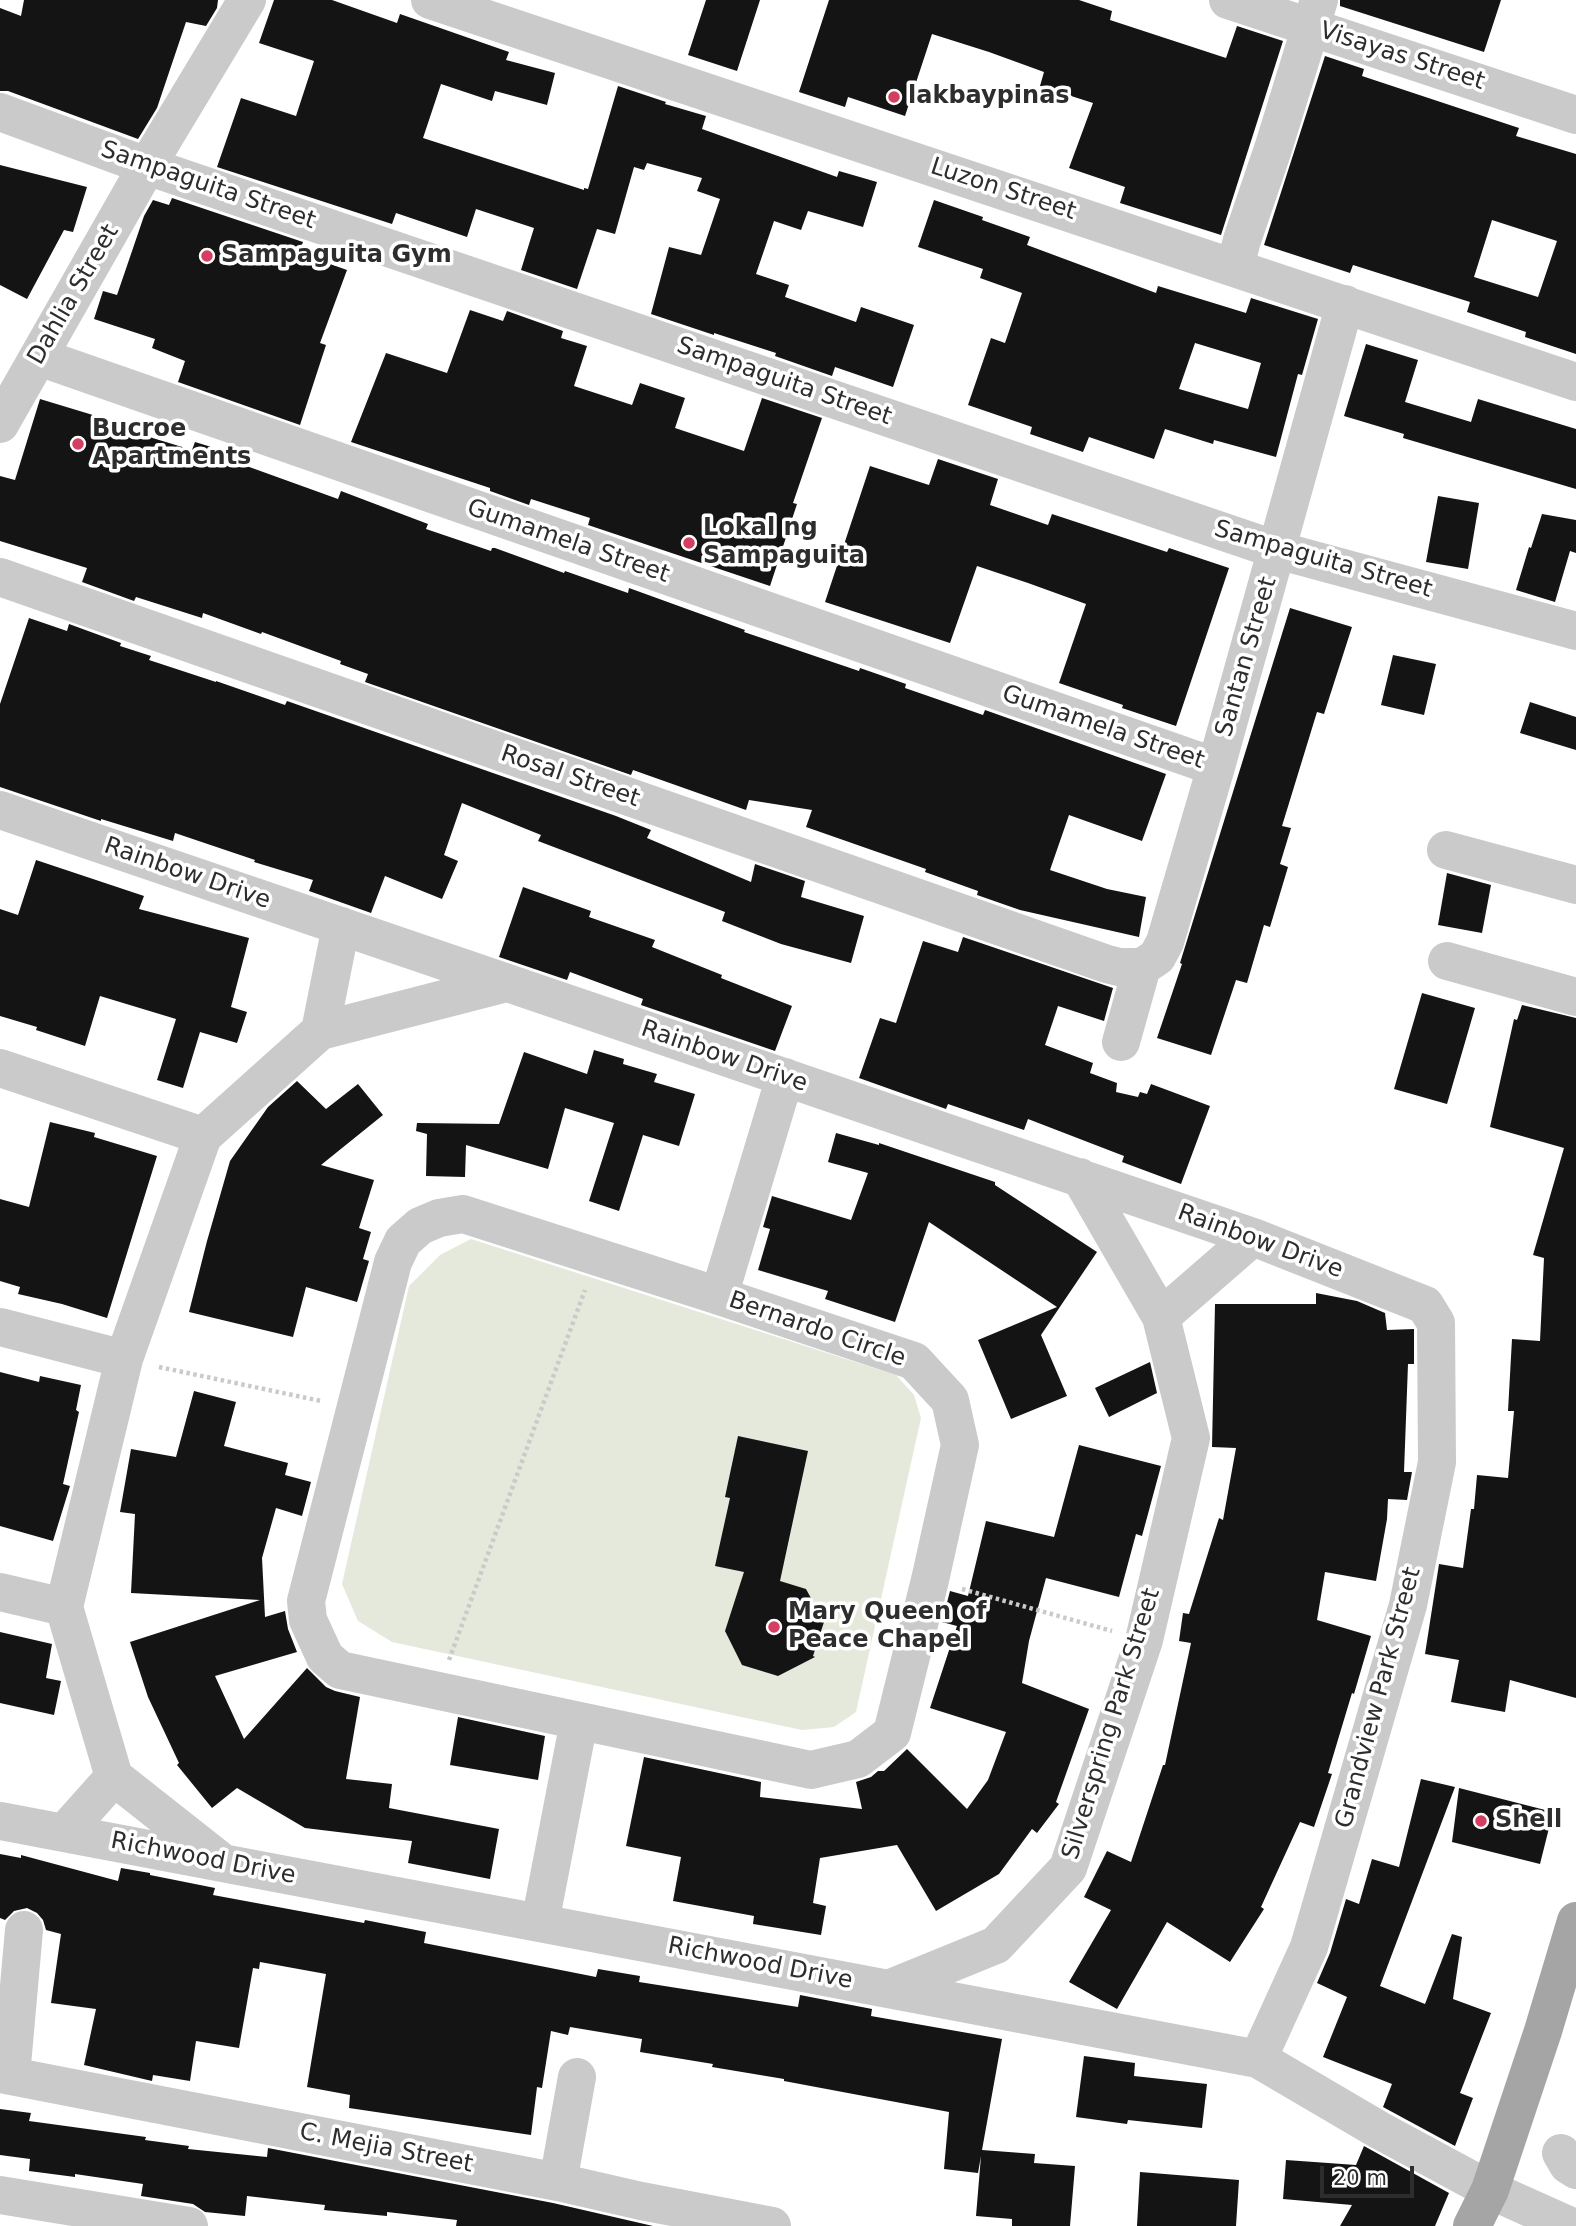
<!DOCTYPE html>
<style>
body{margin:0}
#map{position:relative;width:1576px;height:2226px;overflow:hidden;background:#fff;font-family:"DejaVu Sans",sans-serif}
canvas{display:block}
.scale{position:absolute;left:1320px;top:2166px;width:94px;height:32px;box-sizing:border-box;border:4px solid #2d2d2d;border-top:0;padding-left:9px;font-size:21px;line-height:24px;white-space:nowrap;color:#2d2d2d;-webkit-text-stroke:5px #fff;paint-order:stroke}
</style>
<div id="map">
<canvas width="1576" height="2226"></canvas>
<div class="scale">20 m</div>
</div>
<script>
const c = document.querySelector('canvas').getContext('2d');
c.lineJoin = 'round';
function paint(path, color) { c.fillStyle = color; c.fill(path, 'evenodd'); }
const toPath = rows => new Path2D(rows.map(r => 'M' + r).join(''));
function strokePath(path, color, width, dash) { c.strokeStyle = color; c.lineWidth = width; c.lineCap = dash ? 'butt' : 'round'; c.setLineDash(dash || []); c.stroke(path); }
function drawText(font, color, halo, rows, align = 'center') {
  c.font = font + ' "DejaVu Sans",sans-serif'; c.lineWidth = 7; c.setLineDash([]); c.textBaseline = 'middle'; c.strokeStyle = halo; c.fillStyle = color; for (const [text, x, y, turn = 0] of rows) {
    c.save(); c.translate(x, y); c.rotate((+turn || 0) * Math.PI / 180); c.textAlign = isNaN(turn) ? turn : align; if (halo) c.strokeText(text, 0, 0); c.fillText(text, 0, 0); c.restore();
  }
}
paint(toPath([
 [471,1239,896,1375,914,1395,921,1418,856,1712,834,1727,802,1730,392,1642,358,1621,342,1584,409,1286,440,1255]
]), '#e5e9db');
paint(toPath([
 [24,0,218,0,217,8,206,26,186,22,157,108,138,139,8,91,0,91,0,8,21,16],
 [274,0,332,0,397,23,400,14,509,52,506,60,555,73,547,105,495,91,492,101,441,84,423,138,584,190,584,188,588,189,618,86,666,102,665,104,706,116,702,129,837,177,839,171,877,182,863,227,808,211,801,230,774,221,756,274,789,285,785,297,856,322,861,307,914,325,893,387,835,367,832,376,775,356,776,353,714,333,714,335,651,314,669,247,701,255,720,199,697,191,702,178,647,163,644,170,634,167,615,234,597,229,577,289,521,270,534,228,476,209,467,237,396,213,392,224,217,167,241,98,296,116,314,61,259,43],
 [706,0,760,0,737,71,688,55],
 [829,0,1079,0,1112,11,1110,20,1226,58,1237,26,1283,41,1221,235,1120,203,1125,187,1069,168,1093,103,1040,86,1044,72,989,52,932,34,905,116,848,97,845,107,799,92],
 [1340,0,1501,0,1484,52,1340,6],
 [1325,56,1364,69,1362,76,1519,128,1516,136,1576,154,1576,354,1525,337,1526,332,1467,312,1470,302,1353,265,1350,273,1264,245],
 [1492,220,1557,241,1538,297,1474,277],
 [0,165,87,187,73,232,64,230,27,299,0,285],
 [172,198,303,242,299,253,347,270,320,343,326,345,300,425,178,382,185,361,152,348,155,339,94,319,103,291,117,295,144,216,153,200,169,205],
 [934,200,983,217,982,220,1030,237,1027,245,1156,293,1158,286,1246,313,1251,298,1318,319,1302,375,1298,374,1276,457,1214,440,1213,444,1165,429,1154,459,1089,437,1083,452,1030,434,1032,427,968,405,991,338,1005,343,1022,293,980,278,983,269,918,247],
 [1195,343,1261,363,1248,409,1179,389],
 [470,310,503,321,507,311,563,331,561,338,587,346,574,386,632,405,640,383,685,398,675,428,744,451,762,398,822,418,793,503,797,504,770,586,588,525,590,518,531,499,529,505,490,491,490,488,351,442,386,353,447,373],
 [1366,344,1418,360,1405,402,1471,422,1478,399,1576,429,1576,489,1403,438,1404,434,1344,416],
 [40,399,116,422,134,429,133,432,192,450,195,442,241,456,241,464,338,499,341,491,428,524,426,529,491,551,492,548,495,548,564,573,565,571,628,593,629,588,745,630,744,632,859,671,860,668,906,684,905,688,983,715,985,710,1166,774,1142,841,1069,815,1050,870,1107,889,1146,897,1139,937,1020,910,977,895,978,891,925,872,926,869,806,827,812,810,749,800,746,810,633,770,631,775,365,682,368,674,340,664,341,661,262,632,261,634,203,613,202,618,136,597,134,601,82,582,87,568,0,541,0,476,15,480],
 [938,459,998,479,990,505,1048,525,1052,514,1167,552,1169,548,1229,568,1176,726,1122,708,1123,705,1059,683,1086,604,1028,583,977,566,950,643,825,602,870,466,929,485],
 [1438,496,1479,503,1468,569,1426,562],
 [1542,514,1576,520,1576,553,1570,551,1555,602,1516,590,1529,547,1531,548],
 [1290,608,1352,627,1324,714,1317,712,1282,826,1291,828,1280,864,1288,867,1270,927,1264,925,1247,983,1236,980,1211,1055,1157,1038,1182,964,1180,963],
 [29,618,67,631,69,624,121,643,120,646,151,656,149,660,216,682,216,681,285,705,287,701,616,816,651,830,647,838,751,882,755,864,805,881,801,897,864,916,851,963,781,944,722,921,725,912,538,841,541,835,462,803,444,855,458,861,442,899,385,876,371,913,309,891,313,880,254,862,255,860,175,833,173,841,101,819,101,821,0,787,0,704],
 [1393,655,1436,664,1424,715,1381,705],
 [1530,702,1576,717,1576,750,1520,733],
 [36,860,144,896,139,909,249,938,231,1007,247,1012,237,1043,200,1032,183,1088,157,1080,176,1019,100,996,85,1046,36,1030,37,1027,0,1016,0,909,18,915],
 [1447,873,1491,885,1482,933,1438,925],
 [523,887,591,911,589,917,655,940,652,947,722,975,721,978,792,1006,775,1051,641,1005,643,999,570,972,567,980,499,957],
 [963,937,1113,988,1104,1021,1058,1006,1045,1045,1093,1063,1090,1073,1117,1083,1116,1092,1138,1097,1140,1092,1147,1094,1151,1084,1210,1106,1181,1184,1122,1162,1124,1156,1028,1119,1024,1130,948,1104,946,1109,859,1078,880,1018,896,1023,923,941,958,952],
 [1422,993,1475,1008,1447,1104,1394,1089],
 [1522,1005,1576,1018,1576,1698,1510,1680,1505,1712,1451,1702,1459,1660,1425,1654,1439,1564,1463,1568,1471,1509,1474,1509,1477,1475,1508,1478,1514,1411,1508,1411,1512,1339,1540,1341,1544,1258,1533,1255,1564,1148,1490,1127,1514,1019,1517,1020],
 [594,1050,624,1059,623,1064,657,1074,654,1082,695,1094,679,1146,643,1135,619,1211,589,1201,614,1123,565,1108,548,1169,466,1145,465,1177,426,1176,427,1134,416,1131,417,1123,499,1124,524,1052,587,1074],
 [297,1081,326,1109,358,1084,383,1115,321,1165,374,1180,359,1228,371,1232,363,1259,369,1261,357,1302,306,1287,293,1337,189,1312,207,1241,230,1161,268,1107],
 [50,1122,95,1133,94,1137,157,1156,107,1318,62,1304,18,1294,20,1287,0,1281,0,1199,29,1207],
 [836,1133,879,1145,879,1143,995,1182,995,1185,1097,1252,1041,1335,1067,1396,1011,1419,978,1340,1057,1307,929,1222,895,1322,825,1299,828,1291,758,1270,770,1229,763,1227,772,1196,851,1220,868,1173,828,1162],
 [1316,1293,1357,1301,1385,1313,1387,1330,1414,1329,1414,1364,1408,1364,1404,1472,1412,1472,1407,1500,1388,1499,1387,1519,1376,1581,1325,1572,1317,1620,1371,1636,1354,1694,1352,1693,1328,1773,1332,1774,1314,1827,1300,1822,1261,1907,1264,1909,1230,1962,1167,1922,1117,2009,1069,1982,1111,1910,1084,1897,1107,1851,1131,1862,1163,1765,1165,1765,1191,1643,1179,1641,1183,1613,1189,1614,1219,1518,1223,1520,1236,1448,1212,1447,1215,1304,1316,1304],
 [1150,1362,1157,1393,1109,1417,1095,1388],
 [0,1372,39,1382,40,1376,81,1385,76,1410,79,1412,63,1484,70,1486,53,1541,0,1526],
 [194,1391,236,1402,224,1446,288,1463,285,1475,311,1482,302,1516,276,1508,262,1558,265,1617,285,1611,288,1629,297,1652,215,1676,244,1739,307,1668,326,1687,335,1691,360,1697,346,1779,392,1784,389,1808,499,1829,490,1879,408,1863,412,1841,305,1828,237,1788,212,1808,177,1765,179,1763,148,1697,130,1642,260,1600,131,1593,135,1514,120,1512,131,1449,176,1457],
 [738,1436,808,1451,780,1581,806,1589,824,1622,813,1656,815,1657,778,1676,742,1665,725,1631,744,1572,715,1566,730,1498,725,1497],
 [1079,1445,1161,1466,1142,1536,1136,1534,1119,1597,1046,1578,1029,1641,1022,1683,1089,1709,1056,1802,1059,1804,1037,1833,1032,1829,999,1874,936,1911,897,1845,820,1858,813,1903,826,1906,821,1935,753,1924,754,1916,673,1901,681,1857,626,1846,644,1757,761,1782,760,1797,862,1809,856,1782,871,1777,878,1771,884,1771,907,1749,967,1809,988,1780,1006,1732,930,1708,957,1626,942,1622,950,1591,968,1596,986,1521,1054,1537],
 [0,1632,52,1644,46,1678,61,1681,54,1715,0,1703],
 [458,1717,545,1736,538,1780,450,1765],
 [1421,1779,1455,1787,1380,1986,1425,2004,1452,1934,1462,1937,1453,1999,1491,2013,1460,2093,1473,2098,1455,2146,1383,2107,1392,2084,1323,2057,1347,1997,1317,1983,1330,1953,1346,1899,1359,1904,1372,1859,1399,1867],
 [1459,1788,1553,1812,1540,1864,1452,1842],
 [0,1854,21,1858,21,1855,118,1881,121,1868,150,1873,150,1875,215,1888,213,1895,364,1923,365,1920,426,1932,424,1943,596,1977,598,1969,640,1976,639,1982,798,2007,800,1995,872,2009,871,2016,1002,2039,982,2150,1035,2154,1034,2163,1075,2166,1070,2226,1012,2226,1012,2219,976,2216,981,2156,978,2173,944,2169,949,2112,784,2081,784,2079,712,2067,713,2064,640,2052,642,2039,570,2027,568,2035,551,2031,542,2088,537,2087,531,2135,349,2108,350,2095,307,2087,326,1974,260,1962,259,1969,253,1968,239,2048,196,2041,190,2081,153,2075,152,2081,84,2065,96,2009,51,2003,61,1934,46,1930,43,1920,37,1913,27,1908,14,1911,5,1920,0,1918],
 [1084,2056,1135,2063,1134,2076,1207,2084,1202,2128,1128,2120,1127,2124,1076,2117],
 [0,2109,31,2113,29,2121,146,2137,145,2140,189,2146,188,2149,267,2157,268,2148,553,2203,653,2226,456,2226,457,2220,387,2212,387,2216,324,2210,325,2205,247,2196,245,2216,205,2212,193,2204,141,2196,143,2184,75,2174,75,2177,29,2171,30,2159,0,2155],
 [1364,2146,1449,2193,1435,2226,1340,2226,1352,2205,1283,2199,1286,2160,1356,2165],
 [1140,2172,1239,2180,1236,2226,1137,2226]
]), '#141414');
strokePath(toPath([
 [159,1367,321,1401],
 [962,1589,1112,1631],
 [449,1660,585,1290]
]), '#cacaca', 4.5, [3.5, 3.5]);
strokePath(toPath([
 [430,0,1576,382],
 [1228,0,1576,115],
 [0,112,147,166,1277,550,1576,631],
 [1235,267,1242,240,1273,149,1319,0],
 [39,357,1216,767],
 [0,424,147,166,247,0],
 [0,577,1107,964,1119,967,1142,967],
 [0,810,1253,1237,1425,1305,1436,1323,1437,1462,1408,1605,1309,1947,1258,2059],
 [1446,850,1576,885],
 [1447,961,1576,997],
 [320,1031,341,926],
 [1121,1042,1142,967,1157,957,1165,942,1216,767,1345,304],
 [0,1068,203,1136],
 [463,1214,719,1296,914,1361,950,1400,960,1445,930,1580,892,1733,858,1759,811,1770,340,1670,325,1657,308,1620,306,1601,393,1262,403,1241,420,1226,439,1218,463,1214],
 [719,1296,785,1077],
 [1161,1317,1253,1237],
 [0,1327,124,1359],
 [0,1592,64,1607],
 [0,1821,1258,2059,1379,2130,1490,2190,1570,2226],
 [64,1833,114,1777],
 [218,1859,114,1777,64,1607,124,1359,203,1136,320,1031,506,983],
 [540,1923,579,1721],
 [888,1989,996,1945,1068,1868,1144,1640,1191,1438,1161,1317,1080,1177],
 [0,2074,558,2182,641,2201,772,2226],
 [11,2076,24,1930],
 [1561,2153,1568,2165,1576,2170],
 [558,2182,577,2077],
 [0,2195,189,2226]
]), '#cacaca', 38);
strokePath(toPath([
 [1472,2226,1490,2190,1543,2031,1576,1921]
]), '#a5a5a5', 38);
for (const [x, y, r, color] of [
 [894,97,7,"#d43e60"],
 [207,256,7,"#d43e60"],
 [78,444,7,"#d43e60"],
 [689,543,7,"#d43e60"],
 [774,1627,7,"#d43e60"],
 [1481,1821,7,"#d43e60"]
]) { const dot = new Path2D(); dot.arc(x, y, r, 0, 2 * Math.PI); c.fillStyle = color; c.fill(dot); strokePath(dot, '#fff', 2.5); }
drawText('24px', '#2d2d2d', '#fff', [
 ["Visayas Street",1402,57,18],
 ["Sampaguita Street",208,186,19],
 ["Luzon Street",1003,190,18],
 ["Dahlia Street",74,295,-60],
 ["Sampaguita Street",784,382,19],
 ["Gumamela Street",568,542,19],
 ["Sampaguita Street",1323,560,16],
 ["Santan Street",1247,657,-74],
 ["Gumamela Street",1103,728,19],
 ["Rosal Street",570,777,19],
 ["Rainbow Drive",187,874,19],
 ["Rainbow Drive",724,1057,19],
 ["Rainbow Drive",1260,1242,20],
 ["Bernardo Circle",817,1330,19],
 ["Grandview Park Street",1379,1698,-75],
 ["Silverspring Park Street",1112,1724,-73],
 ["Richwood Drive",203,1859,11],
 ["Richwood Drive",760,1964,11],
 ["C. Mejia Street",386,2149,11]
]);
drawText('bold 24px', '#2d2d2d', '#fff', [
 ["lakbaypinas",908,97],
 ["Sampaguita Gym",221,256],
 ["Bucroe",92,430],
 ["Apartments",92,458],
 ["Lokal ng",703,529],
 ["Sampaguita",703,557],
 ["Mary Queen of",788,1613],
 ["Peace Chapel",788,1641],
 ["Shell",1495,1821]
], 'left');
</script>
